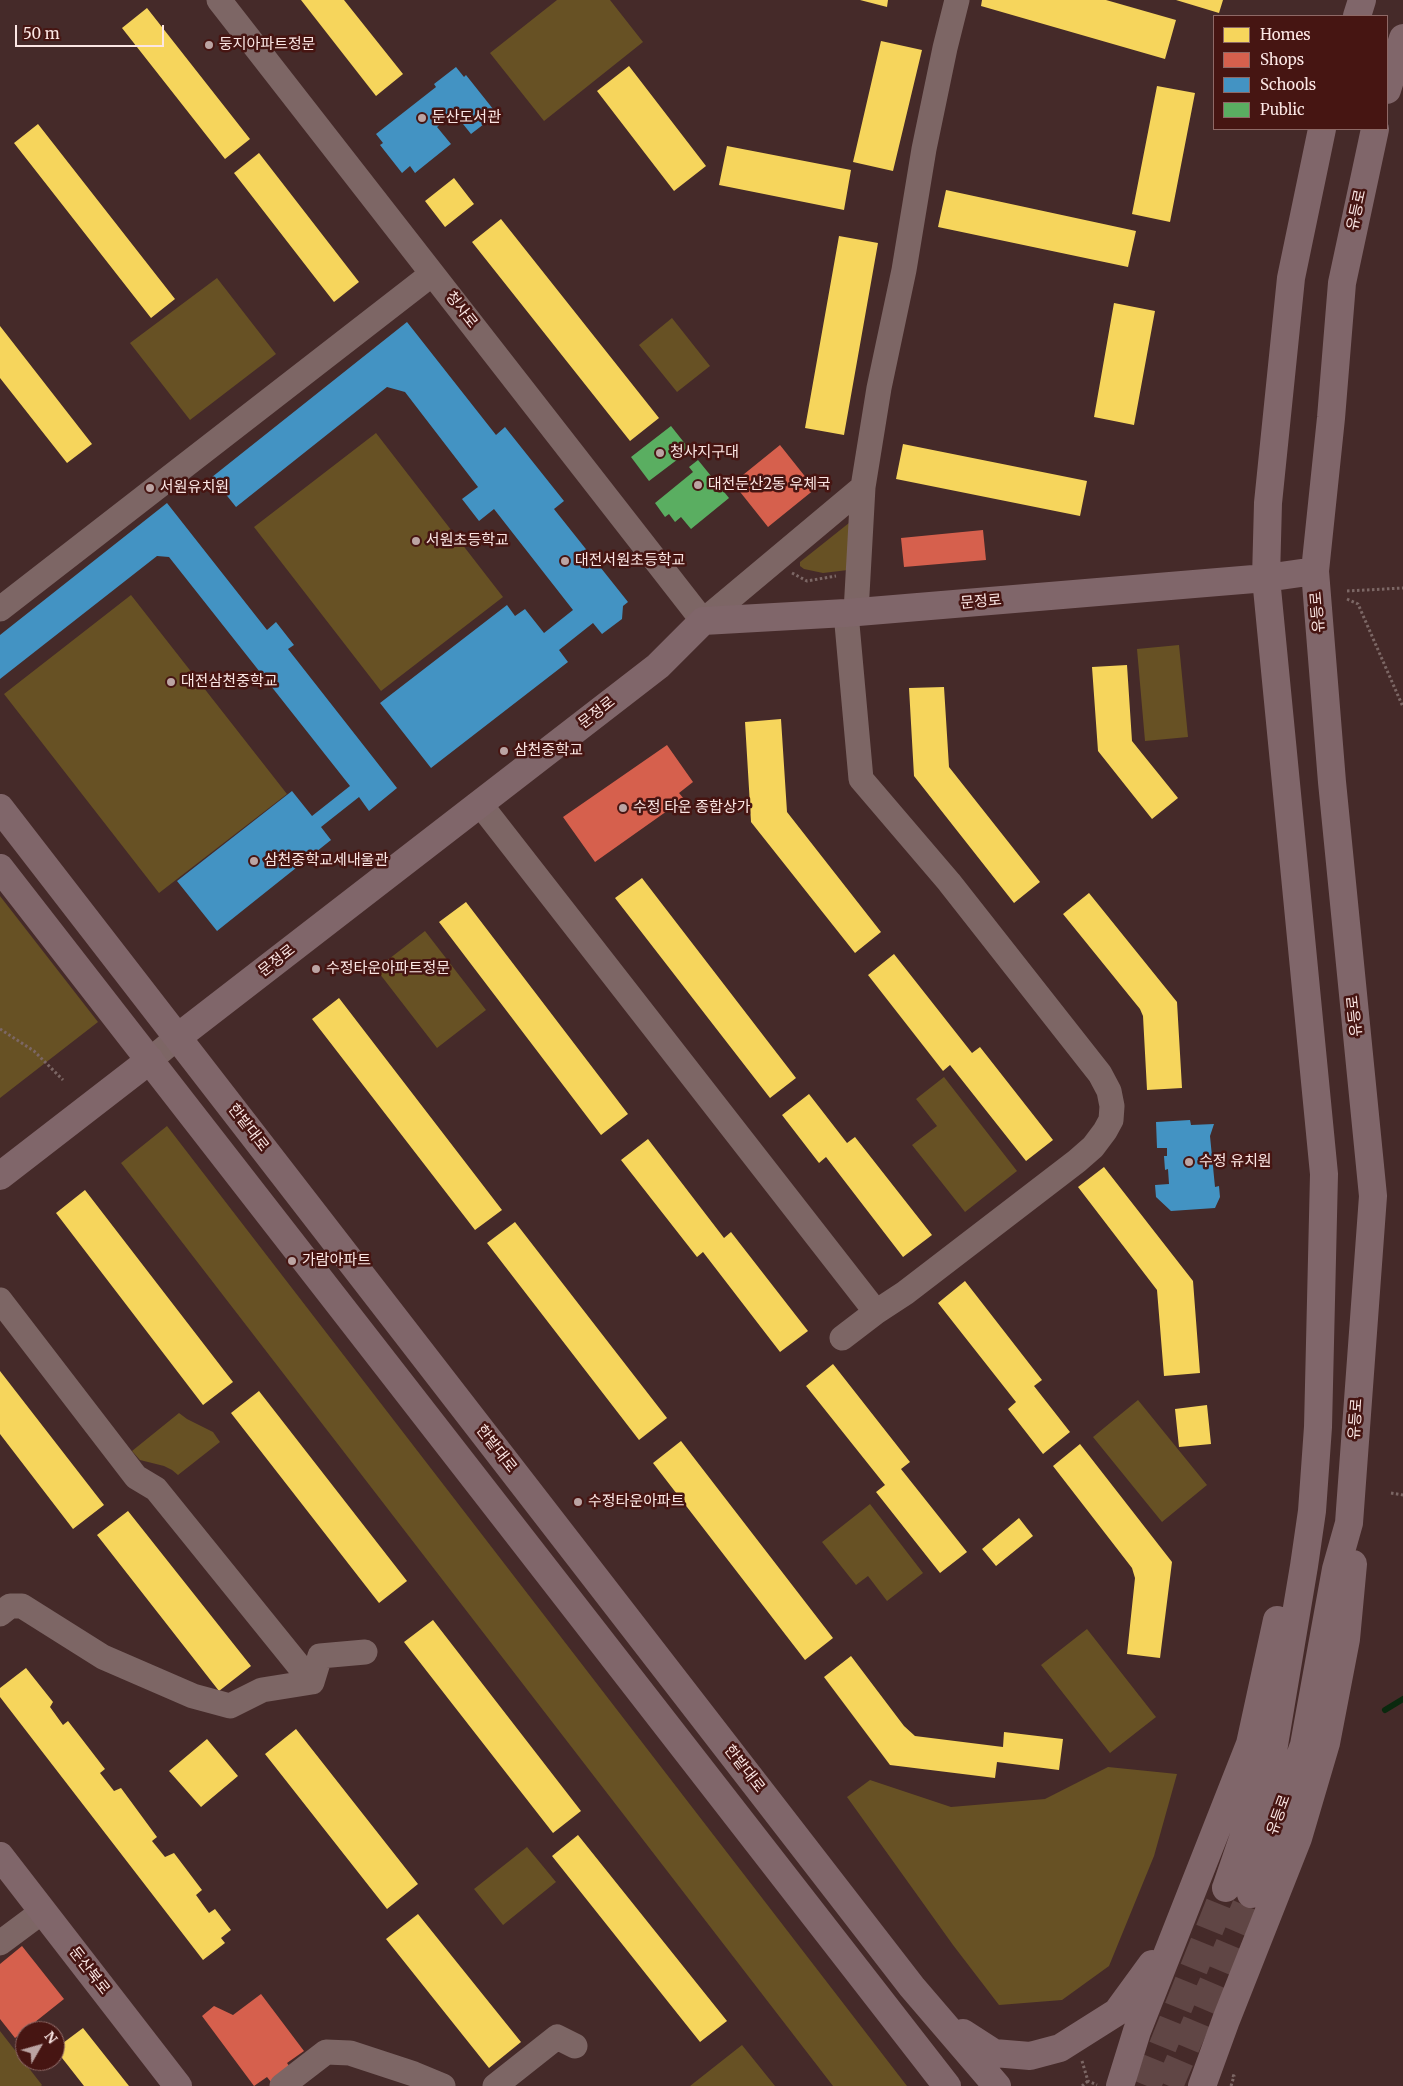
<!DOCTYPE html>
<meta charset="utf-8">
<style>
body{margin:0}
#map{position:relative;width:1403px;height:2086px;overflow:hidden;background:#452a29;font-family:Merriweather,serif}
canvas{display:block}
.legend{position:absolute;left:1213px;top:15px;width:175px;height:115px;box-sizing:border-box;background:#461512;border:1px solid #8e6966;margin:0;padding:6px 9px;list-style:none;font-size:15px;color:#fbe6e4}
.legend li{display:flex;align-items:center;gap:10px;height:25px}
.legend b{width:25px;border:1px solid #8e6966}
.north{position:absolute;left:15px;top:2021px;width:50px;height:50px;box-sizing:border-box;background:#461512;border:1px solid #8e6966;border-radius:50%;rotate:52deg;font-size:14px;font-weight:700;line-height:20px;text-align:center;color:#fbe6e4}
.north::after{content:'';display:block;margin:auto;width:18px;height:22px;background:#bba4a3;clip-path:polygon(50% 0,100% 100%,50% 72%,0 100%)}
.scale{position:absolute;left:15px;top:25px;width:149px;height:22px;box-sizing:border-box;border:2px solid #fbe6e4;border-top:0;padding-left:6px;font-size:15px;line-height:18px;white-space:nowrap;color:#fbe6e4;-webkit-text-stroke:4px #461512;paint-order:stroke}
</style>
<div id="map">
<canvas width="1403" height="2086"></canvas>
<ul class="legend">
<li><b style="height:14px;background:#f6d55c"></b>Homes</li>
<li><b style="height:14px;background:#d6604d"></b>Shops</li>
<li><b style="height:14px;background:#4393c3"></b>Schools</li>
<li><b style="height:14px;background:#5aae61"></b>Public</li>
</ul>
<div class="north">N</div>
<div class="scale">50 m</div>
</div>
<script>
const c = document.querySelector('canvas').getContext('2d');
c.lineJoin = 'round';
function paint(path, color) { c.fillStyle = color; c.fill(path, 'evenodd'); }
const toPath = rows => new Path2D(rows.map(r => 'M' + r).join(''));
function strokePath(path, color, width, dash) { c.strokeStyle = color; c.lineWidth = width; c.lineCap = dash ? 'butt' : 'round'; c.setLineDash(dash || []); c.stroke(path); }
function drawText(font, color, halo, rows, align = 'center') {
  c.font = font + ' Merriweather,"Noto Sans KR",serif'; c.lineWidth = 5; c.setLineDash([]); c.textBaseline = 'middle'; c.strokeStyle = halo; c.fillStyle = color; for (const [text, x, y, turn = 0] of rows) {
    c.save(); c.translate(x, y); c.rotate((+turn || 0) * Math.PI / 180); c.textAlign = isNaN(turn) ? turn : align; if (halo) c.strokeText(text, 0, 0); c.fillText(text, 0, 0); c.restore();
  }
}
paint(toPath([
 [557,0,610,0,643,42,544,121,490,53],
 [217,278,276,354,190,420,130,343],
 [672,318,710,366,677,392,639,345],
 [376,433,503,597,381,691,254,527],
 [854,519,848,570,823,573,804,569,800,566,800,562],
 [131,595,287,794,159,893,4,694],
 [1179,645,1188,737,1145,741,1137,649],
 [0,896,98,1022,0,1098],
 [425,931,486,1010,437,1048,376,969],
 [944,1077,1017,1171,965,1212,912,1145,937,1126,916,1099],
 [167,1126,907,2086,833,2086,121,1163],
 [1138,1400,1207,1485,1162,1522,1093,1437],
 [179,1413,187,1419,213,1432,220,1442,178,1475,172,1470,164,1466,140,1460,132,1451],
 [870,1504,923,1573,887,1601,868,1576,856,1585,822,1542],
 [1087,1629,1156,1717,1110,1753,1041,1665],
 [1108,1767,1177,1774,1154,1856,1109,1966,1062,2000,999,2005,953,1945,847,1797,870,1780,951,1807,1045,1799],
 [527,1847,556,1882,503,1925,474,1889],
 [0,2031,42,2085,41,2086,0,2086],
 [742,2045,775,2086,690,2086]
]), '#675124');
paint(toPath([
 [301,0,344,0,403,74,376,96],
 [860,0,888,0,887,7],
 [982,0,1106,0,1176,20,1165,59,981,6],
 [1176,0,1223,0,1219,13],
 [147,8,250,139,225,159,122,28],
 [881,41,922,50,893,171,853,162],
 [629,66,706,166,674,191,597,91],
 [1157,86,1195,93,1170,222,1132,214],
 [38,124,175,299,151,318,14,143],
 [727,146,851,170,844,210,719,185],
 [259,153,359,282,334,302,234,173],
 [454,178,474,204,445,227,425,201],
 [946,190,1136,231,1128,267,938,227],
 [501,219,659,418,630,441,472,242],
 [839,236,878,243,844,435,805,428],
 [1114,303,1155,311,1134,425,1094,417],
 [0,326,92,444,67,463,0,378],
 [903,444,1087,481,1080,516,896,479],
 [1127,665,1132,741,1178,798,1152,819,1098,751,1092,667],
 [944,687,949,767,1040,882,1014,903,914,776,909,688],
 [781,719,787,812,881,932,855,953,751,822,745,722],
 [642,878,796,1078,770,1098,615,898],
 [1089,893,1177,1002,1182,1088,1147,1090,1143,1016,1140,1009,1063,914],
 [466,902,628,1114,601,1135,439,922],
 [894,954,972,1053,980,1047,1053,1140,1026,1161,950,1065,943,1071,868,975],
 [339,998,502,1210,475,1230,312,1019],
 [809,1094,847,1143,855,1137,932,1235,903,1257,826,1157,819,1163,782,1115],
 [648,1139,724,1238,731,1232,808,1331,780,1352,703,1252,697,1257,621,1160],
 [1104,1167,1193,1281,1200,1373,1164,1376,1157,1290,1078,1187],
 [85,1190,233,1382,203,1405,56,1213],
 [515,1222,667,1418,639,1440,487,1243],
 [965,1281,1042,1380,1034,1386,1070,1432,1043,1454,1008,1409,1016,1402,938,1303],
 [833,1364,910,1462,901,1469,967,1552,940,1573,876,1492,885,1485,806,1386],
 [0,1371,104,1505,73,1529,0,1434],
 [259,1391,407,1581,379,1603,231,1413],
 [1207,1405,1211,1444,1179,1447,1175,1409],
 [681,1441,833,1638,805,1660,653,1463],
 [1080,1444,1172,1562,1160,1658,1127,1654,1135,1578,1132,1568,1053,1466],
 [128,1511,251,1666,219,1691,97,1535],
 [1019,1518,1033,1536,996,1566,982,1549],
 [433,1620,581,1811,553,1833,404,1642],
 [851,1656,904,1726,915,1736,1003,1747,1004,1732,1063,1739,1059,1770,997,1762,995,1778,890,1765,824,1677],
 [26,1668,53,1702,50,1707,63,1725,68,1721,105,1769,100,1773,114,1791,121,1788,157,1837,152,1841,165,1857,174,1853,202,1890,196,1895,209,1913,215,1909,231,1930,221,1938,225,1943,203,1960,0,1697,0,1688],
 [296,1729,418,1884,387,1909,265,1754],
 [207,1739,238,1776,201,1807,169,1771],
 [578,1835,727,2021,700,2042,552,1856],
 [418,1914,521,2042,489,2068,386,1939],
 [83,2028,129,2086,84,2086,55,2049]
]), '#f6d55c');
paint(toPath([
 [780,445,815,489,768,527,733,483],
 [983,530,986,560,904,567,901,538],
 [667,745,693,782,679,793,684,799,595,862,563,817],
 [22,1946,64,1999,15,2038,0,2019,0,1964],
 [261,1994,304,2051,287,2063,290,2067,271,2082,267,2077,254,2086,202,2016,214,2006,233,2015]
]), '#d6604d');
paint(toPath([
 [456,67,464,77,466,75,497,114,471,134,463,124,467,122,458,110,437,127,451,144,415,173,410,166,402,173,380,145,383,143,376,134,436,87,434,84],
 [407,322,496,435,505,427,564,501,554,509,628,602,623,606,622,619,602,634,593,623,559,650,568,662,431,768,380,703,507,605,515,616,525,609,544,633,573,610,494,509,479,521,462,499,478,487,405,392,387,387,236,507,212,477],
 [167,503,267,630,276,622,294,645,288,649,397,788,369,811,359,797,321,827,331,840,217,931,177,881,292,791,312,816,350,786,169,557,157,556,0,679,0,635],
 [1190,1120,1191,1125,1214,1124,1210,1136,1215,1187,1219,1186,1220,1197,1215,1208,1171,1211,1156,1197,1155,1185,1169,1184,1168,1169,1165,1170,1164,1156,1167,1156,1167,1148,1157,1148,1156,1122]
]), '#4393c3');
paint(toPath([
 [671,426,690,450,649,481,631,457],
 [698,460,729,498,691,529,681,517,675,522,669,514,665,517,655,503,693,472,689,467]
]), '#5aae61');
strokePath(toPath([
 [1385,1710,1403,1699]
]), '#0a290e', 6);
strokePath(toPath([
 [1147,2086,1226,1888],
 [1169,2086,1251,1894]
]), '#604645', 28, [28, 14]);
strokePath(toPath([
 [792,573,807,581,836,576],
 [1347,591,1403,588],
 [1347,599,1358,604,1403,707],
 [0,1029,34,1051,63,1080],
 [1391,1493,1403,1495],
 [1082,2061,1088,2081,1097,2085],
 [1082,2086,1088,2081],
 [1231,2086,1234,2076,1231,2075]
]), '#7c6765', 3, [2.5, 2.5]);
strokePath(toPath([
 [219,0,703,621,863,487],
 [0,609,432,274],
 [856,612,863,487,879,388,904,270,924,149,945,48,957,0],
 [846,613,861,779,949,882,1100,1074,1109,1091,1112,1106,1111,1120,1105,1131,1093,1147,1077,1161,905,1293,876,1312],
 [480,804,876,1312,842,1338],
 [150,1060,178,1037],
 [0,1300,136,1477,156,1489,312,1682],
 [0,1614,10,1606,22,1606,103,1657,193,1696,230,1706,262,1690,312,1682,320,1656,365,1652],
 [0,1943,43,1911],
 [282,2086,326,2052,350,2053,414,2074,443,2086],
 [495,2086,557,2037,575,2046]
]), '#7d6665', 25);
strokePath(toPath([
 [1357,16,1362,0],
 [1387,90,1403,38],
 [0,808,912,1987,997,2086],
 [0,868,947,2086],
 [178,1037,658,666,703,621,846,613,1266,578,1315,571],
 [0,1176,150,1060],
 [0,1856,178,2086],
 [1226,1888,1273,1751,1304,1566,1312,1511,1318,1427,1324,1174,1266,578,1268,503,1291,278,1322,129],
 [1251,1894,1304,1745,1336,1569,1349,1523,1373,1196,1332,782,1315,571,1331,418,1342,283,1375,129],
 [963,2033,994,2053,1030,2056,1060,2048,1117,2012,1152,1964],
 [1120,2086,1137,2031,1250,1744,1277,1620],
 [1202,2086,1226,2020,1298,1838,1326,1743,1346,1639,1353,1564]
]), '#80666a', 28);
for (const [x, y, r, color] of [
 [209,45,5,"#bba4a3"],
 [422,118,5,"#bba4a3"],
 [660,453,5,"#bba4a3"],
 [698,485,5,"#bba4a3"],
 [150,488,5,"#bba4a3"],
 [416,541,5,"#bba4a3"],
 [565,561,5,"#bba4a3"],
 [171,682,5,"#bba4a3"],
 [504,751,5,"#bba4a3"],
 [623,808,5,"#bba4a3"],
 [254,861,5,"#bba4a3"],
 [316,969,5,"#bba4a3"],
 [1189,1162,5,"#bba4a3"],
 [292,1261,5,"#bba4a3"],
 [578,1502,5,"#bba4a3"]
]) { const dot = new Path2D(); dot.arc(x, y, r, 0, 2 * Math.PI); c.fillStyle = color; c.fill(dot); strokePath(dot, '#461512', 2); }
drawText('15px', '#fbe6e4', '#461512', [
 ["둥지아파트정문",219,45],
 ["둔산도서관",432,118],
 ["청사지구대",670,453],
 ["대전둔산2동 우체국",708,485],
 ["서원유치원",160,488],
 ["서원초등학교",426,541],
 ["대전서원초등학교",575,561],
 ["대전삼천중학교",181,682],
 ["삼천중학교",514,751],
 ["수정 타운 종합상가",633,808],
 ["삼천중학교세내울관",264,861],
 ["수정타운아파트정문",326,969],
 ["수정 유치원",1199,1162],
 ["가람아파트",302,1261],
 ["수정타운아파트",588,1502]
], 'left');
drawText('15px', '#fbe6e4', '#461512', [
 ["유등로",1357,210,-78],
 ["청사로",461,310,52],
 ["문정로",981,602,-5],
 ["유등로",1318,612,-95],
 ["문정로",597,713,-38],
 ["문정로",277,961,-38],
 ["유등로",1355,1016,-96],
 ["한밭대로",248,1128,52],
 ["유등로",1356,1419,-86],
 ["한밭대로",496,1449,52],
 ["한밭대로",744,1769,52],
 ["유등로",1279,1815,-70],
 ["둔산북로",89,1971,52]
]);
</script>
